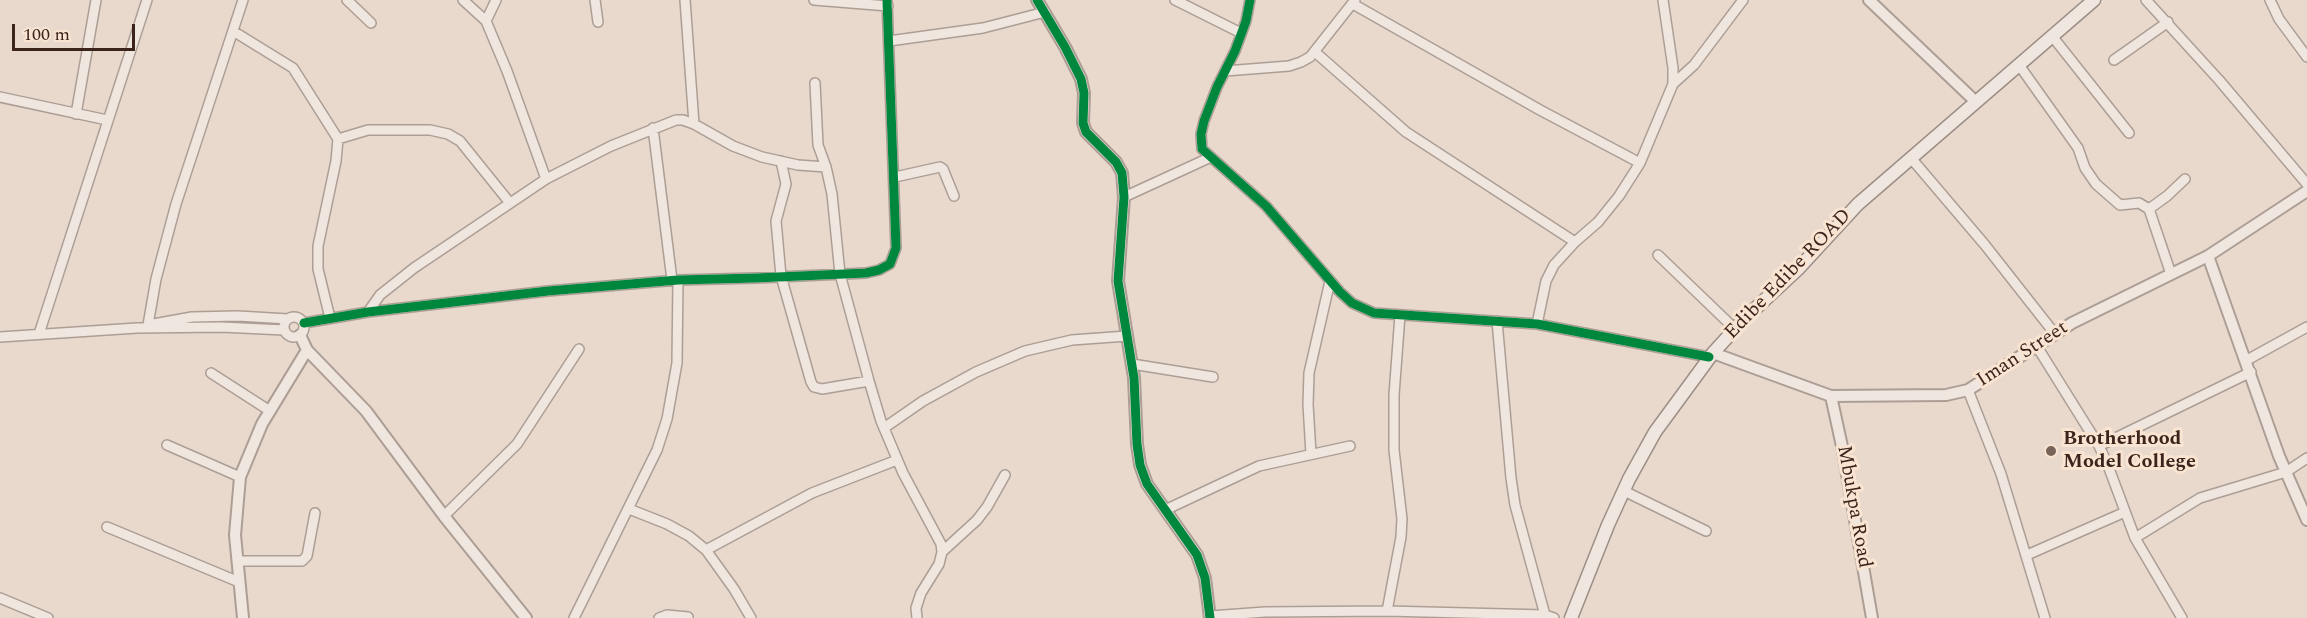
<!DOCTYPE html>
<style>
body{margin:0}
#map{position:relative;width:2307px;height:618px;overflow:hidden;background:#e8d9cc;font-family:Spectral,serif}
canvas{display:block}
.scale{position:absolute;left:12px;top:24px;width:123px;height:27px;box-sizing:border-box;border:3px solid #3c241c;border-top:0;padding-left:8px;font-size:18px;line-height:21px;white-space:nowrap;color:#3c241c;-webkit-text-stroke:4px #f9e4d2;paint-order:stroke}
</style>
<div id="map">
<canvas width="2307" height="618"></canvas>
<div class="scale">100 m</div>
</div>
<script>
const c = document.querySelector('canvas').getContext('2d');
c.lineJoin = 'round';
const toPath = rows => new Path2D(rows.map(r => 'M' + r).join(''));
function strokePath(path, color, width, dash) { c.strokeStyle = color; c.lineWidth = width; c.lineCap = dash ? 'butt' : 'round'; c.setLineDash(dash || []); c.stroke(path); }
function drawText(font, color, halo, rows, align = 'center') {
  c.font = font + ' Spectral,serif'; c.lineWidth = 6; c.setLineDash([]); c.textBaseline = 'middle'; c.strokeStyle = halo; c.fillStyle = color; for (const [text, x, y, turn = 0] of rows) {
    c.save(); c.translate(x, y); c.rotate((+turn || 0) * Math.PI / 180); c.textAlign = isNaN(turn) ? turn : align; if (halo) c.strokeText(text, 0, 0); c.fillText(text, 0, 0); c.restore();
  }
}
const minor = toPath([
 [347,0,371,23],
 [463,0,486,21,507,71,546,179],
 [595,0,598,22],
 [685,0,694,124],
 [814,0,888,6],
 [1175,0,1241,33],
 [1250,0,1246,21,1235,51,1217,87,1204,121,1201,134,1202,149,1266,206,1340,292,1352,303,1374,313,1537,324,1709,357],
 [2146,0,2219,80,2307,184],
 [2270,0,2279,19,2307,57],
 [1353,4,1540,110,1640,163],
 [486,21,496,0],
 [233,31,293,68,338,139,336,161,318,246,318,269,330,318],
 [2052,36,2129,133],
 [889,41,983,28,1045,12],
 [1315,52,1406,132,1575,242],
 [2114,60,2168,22],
 [2019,65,2078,148,2085,168,2096,184,2120,205,2139,203,2149,209,2171,274],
 [1225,71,1289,66,1301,62,1310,57,1355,0],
 [815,83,818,145,826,167,832,194,840,274,869,381,881,421,903,473,941,544,942,552,939,564,921,593,916,608,917,618],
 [1673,84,1694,65,1743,0],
 [0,97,107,120],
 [76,114,96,0],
 [653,128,672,280],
 [338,139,368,130,430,130,448,134,460,141,510,203],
 [1911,158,1985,245,2055,334],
 [781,161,786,184,776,221,781,276,811,382,814,387,822,389,869,381],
 [895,177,940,167,943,169,954,196],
 [1124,197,1211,157],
 [2149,209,2167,196,2185,179],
 [1658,255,1735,329],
 [368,312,380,295,414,268,546,179,611,146,676,120,683,120,694,124,733,146,762,157,798,165,826,167],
 '284 327a10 10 0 1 1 20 0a10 10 0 1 1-20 0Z',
 [1497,321,1511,478,1515,505,1545,615],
 [304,323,368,312,548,291,678,280,756,278,866,273,879,270,890,264,896,248,887,0],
 [1537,324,1546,281,1554,265,1575,242,1598,222,1619,196,1640,163,1673,84,1673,68,1663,0],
 [148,325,156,279,176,204,243,0],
 [148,325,192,317,238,316,288,319],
 [39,334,147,0],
 [0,337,137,328,221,327,284,330],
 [2036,345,2099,446,2107,463,2135,538,2182,618],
 [2247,360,2307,327],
 [1132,364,1213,377],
 [211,373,270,411],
 [1968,390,2001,474,2045,618],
 [884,428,923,401,976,372,1025,351,1072,340,1127,336],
 [167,445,240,477],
 [2099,446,2251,372],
 [1311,454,1308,404,1309,373,1330,281],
 [1624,491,1706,531],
 [629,509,667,524,689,536,706,550,734,589,751,618],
 [1165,510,1259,466,1350,446],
 [444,516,517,444,579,349],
 [107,527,239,582],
 [2135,538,2200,498,2286,472,2307,458],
 [706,550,812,493,897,460],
 [942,552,977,520,987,507,1005,475],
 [2027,555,2125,512],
 [238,561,302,561,307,556,315,513],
 [0,598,48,618],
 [1387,611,1401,537,1402,519,1394,450,1394,395,1400,315],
 [1210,616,1265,612,1387,611,1545,615,1554,618],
 [574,618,657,450,667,419,677,363,678,280],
 [659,618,667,615,688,617]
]);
const tertiary = toPath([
 [1037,0,1065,47,1081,79,1084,93,1083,123,1086,132,1116,162,1122,173,1124,197,1118,281,1134,378,1137,444,1140,465,1147,484,1197,555,1205,578,1210,618],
 [1869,0,1976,102],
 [2208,256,2279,456,2307,520],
 [300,335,307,350,366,411,444,516,526,618],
 [1713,353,1831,396,1946,395,1968,390,2072,323,2208,256,2307,191],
 [1831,396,1843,451,1872,618],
 [243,618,235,535,240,477,262,424,307,350]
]);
const secondary = toPath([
 [1571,618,1608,525,1629,479,1655,432,1713,353,1743,320,1799,268,1858,204,2094,0]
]);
strokePath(minor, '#ad9e95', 12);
strokePath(tertiary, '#ad9e95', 14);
strokePath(secondary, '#9c8e86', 15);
strokePath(minor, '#efe6df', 9);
strokePath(tertiary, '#efe6df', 10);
strokePath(secondary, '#efe6df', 12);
strokePath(toPath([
 [1037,0,1065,47,1081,79,1084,93,1083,123,1086,132,1116,162,1122,173,1124,197,1118,281,1134,378,1137,444,1140,465,1147,484,1197,555,1205,578,1210,618],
 [1250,0,1246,21,1235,51,1217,87,1204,121,1201,134,1202,149,1266,206,1340,292,1352,303,1374,313,1537,324,1709,357],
 [304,323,368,312,548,291,678,280,756,278,866,273,879,270,890,264,896,248,887,0]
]), '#00873e', 9);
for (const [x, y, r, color] of [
 [2051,451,6,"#78635a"]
]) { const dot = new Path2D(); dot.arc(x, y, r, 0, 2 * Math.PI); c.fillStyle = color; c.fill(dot); strokePath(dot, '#f9e4d2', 2); }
drawText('20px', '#3c241c', '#f9e4d2', [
 ["Edibe Edibe ROAD",1789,275,-46],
 ["Iman Street",2023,355,-33],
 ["Mbukpa Road",1853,507,80]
]);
drawText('bold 20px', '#3c241c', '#f9e4d2', [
 ["Brotherhood",2063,440],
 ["Model College",2063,463]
], 'left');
</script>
